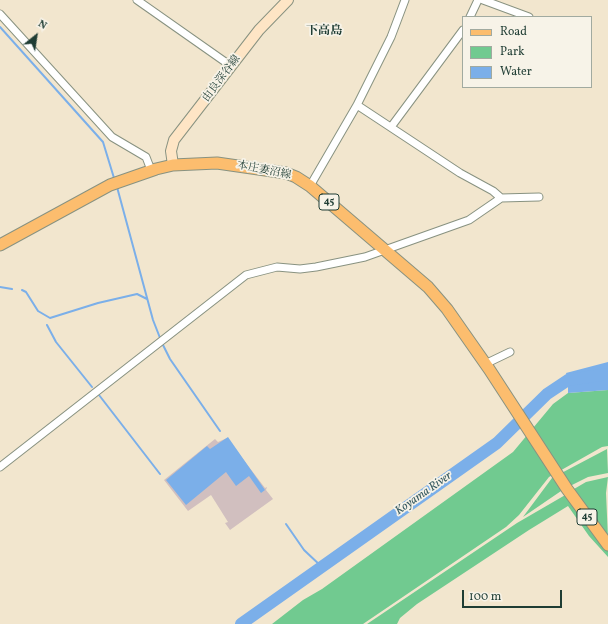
<!DOCTYPE html>
<meta charset="utf-8">
<style>
body{margin:0}
#map{position:relative;width:608px;height:624px;overflow:hidden;background:#f2e6ce;font-family:Vollkorn,serif}
canvas{display:block}
.legend{position:absolute;left:462px;top:16px;width:130px;height:72px;box-sizing:border-box;background:#f7f3e8;border:1px solid #a1aaa0;margin:0;padding:5px 7px;list-style:none;font-size:12px;color:#1f3d34}
.legend li{display:flex;align-items:center;gap:8px;height:20px}
.legend b{width:20px;border:1px solid #a1aaa0}
.north{position:absolute;left:16px;top:16px;width:40px;height:40px;-webkit-text-stroke:3px #f7f3e8;paint-order:stroke;rotate:30deg;font-size:11px;font-weight:700;line-height:16px;text-align:center;color:#1f3d34}
.north::after{content:'';display:block;margin:auto;width:14px;height:18px;background:#1f3d34;clip-path:polygon(50% 0,100% 100%,50% 72%,0 100%)}
.scale{position:absolute;left:462px;top:590px;width:100px;height:18px;box-sizing:border-box;border:2px solid #1f3d34;border-top:0;padding-left:5px;font-size:12px;line-height:14px;white-space:nowrap;color:#1f3d34;-webkit-text-stroke:3px #f7f3e8;paint-order:stroke}
</style>
<div id="map">
<canvas width="608" height="624"></canvas>
<ul class="legend">
<li><b style="height:5px;background:#fcbd6e"></b>Road</li>
<li><b style="height:11px;background:#71ca90"></b>Park</li>
<li><b style="height:11px;background:#7bafe9"></b>Water</li>
</ul>
<div class="north">N</div>
<div class="scale">100 m</div>
</div>
<script>
const c = document.querySelector('canvas').getContext('2d');
c.lineJoin = 'round';
function paint(path, color) { c.fillStyle = color; c.fill(path, 'evenodd'); }
const toPath = rows => new Path2D(rows.map(r => 'M' + r).join(''));
function strokePath(path, color, width, dash) { c.strokeStyle = color; c.lineWidth = width; c.lineCap = dash ? 'butt' : 'round'; c.setLineDash(dash || []); c.stroke(path); }
function drawText(font, color, halo, rows, align = 'center') {
  c.font = font + ' Vollkorn,"Noto Serif JP",serif'; c.lineWidth = 3.5; c.setLineDash([]); c.textBaseline = 'middle'; c.strokeStyle = halo; c.fillStyle = color; for (const [text, x, y, turn = 0] of rows) {
    c.save(); c.translate(x, y); c.rotate((+turn || 0) * Math.PI / 180); c.textAlign = isNaN(turn) ? turn : align; if (halo) c.strokeText(text, 0, 0); c.fillText(text, 0, 0); c.restore();
  }
}
paint(toPath([
 [227,438,265,488,267,487,266,490,273,499,230,530,225,523,228,522,211,495,188,511,164,480,215,439,218,442]
]), '#d1bfbf');
paint(toPath([
 [608,390,608,446,602,447,549,477,519,515,506,527,363,624,272,624,303,600,322,589,513,452,553,404,568,393],
 [607,449,608,473,588,477,564,489,523,517,552,478],
 [608,477,606,493,608,538,574,489,586,482],
 [567,494,608,550,608,557,589,536,568,506,529,530,417,604,400,618,397,624,367,624,517,523]
]), '#71ca90');
paint(toPath([
 [608,362,608,390,568,393,568,380,566,373],
 [228,437,265,490,261,493,249,476,236,486,226,472,186,505,166,480,207,446,210,449]
]), '#7bafe9');
strokePath(toPath([
 [0,27,103,142,114,178],
 [117,187,153,320,162,343,170,359,220,431],
 [0,287,12,289],
 [22,290,26,292,38,311,50,318,98,303,137,294,147,299],
 [47,325,56,342,92,387],
 [99,395,160,474],
 [286,524,304,550,322,567]
]), '#7bafe9', 2);
strokePath(toPath([
 [241,624,497,443,547,394,568,380,608,374]
]), '#7bafe9', 12);
const minor = toPath([
 [137,0,231,66],
 [483,0,529,17],
 [0,14,112,137,146,157,151,170],
 [470,17,478,0],
 [357,105,460,173,493,191,501,198],
 [391,127,463,30],
 [310,186,357,105,391,37,405,0],
 [485,364,510,352],
 [0,467,246,275,277,267,300,269,316,267,365,257,469,220,501,198,539,197]
]);
const secondary = toPath([
 [173,165,171,151,174,140,259,30,288,0]
]);
const primary = toPath([
 [0,245,110,185,156,169,173,165,217,163,286,173,296,177,310,186,428,287,447,309,489,369,567,489,608,545]
]);
strokePath(minor, '#889281', 9);
strokePath(secondary, '#889281', 12);
strokePath(primary, '#889281', 13);
strokePath(minor, '#fff', 7);
strokePath(secondary, '#fee5c5', 10);
strokePath(primary, '#fcbd6e', 11);
for (const [x, y, w] of [
 [329,202,20],
 [587,517,20]
]) { const box = new Path2D(); box.roundRect(x - w / 2, y - 8, w, 16, 3); c.fillStyle = '#f7f3e8'; c.fill(box); strokePath(box, '#1f3d34', 1); }
drawText('bold 10px', '#1f3d34', null, [
 ["45",329,202],
 ["45",587,517]
]);
drawText('11px', '#1f3d34', '#f7f3e8', [
 ["由良深谷線",222,79,-53],
 ["本庄妻沼線",264,171,11]
]);
drawText('bold 12px', '#1f3d34', '#f7f3e8', [
 ["下高島",324,32]
]);
drawText('italic 12px', '#365a61', '#f7f3e8', [
 ["Koyama River",424,494,-35]
]);
</script>
